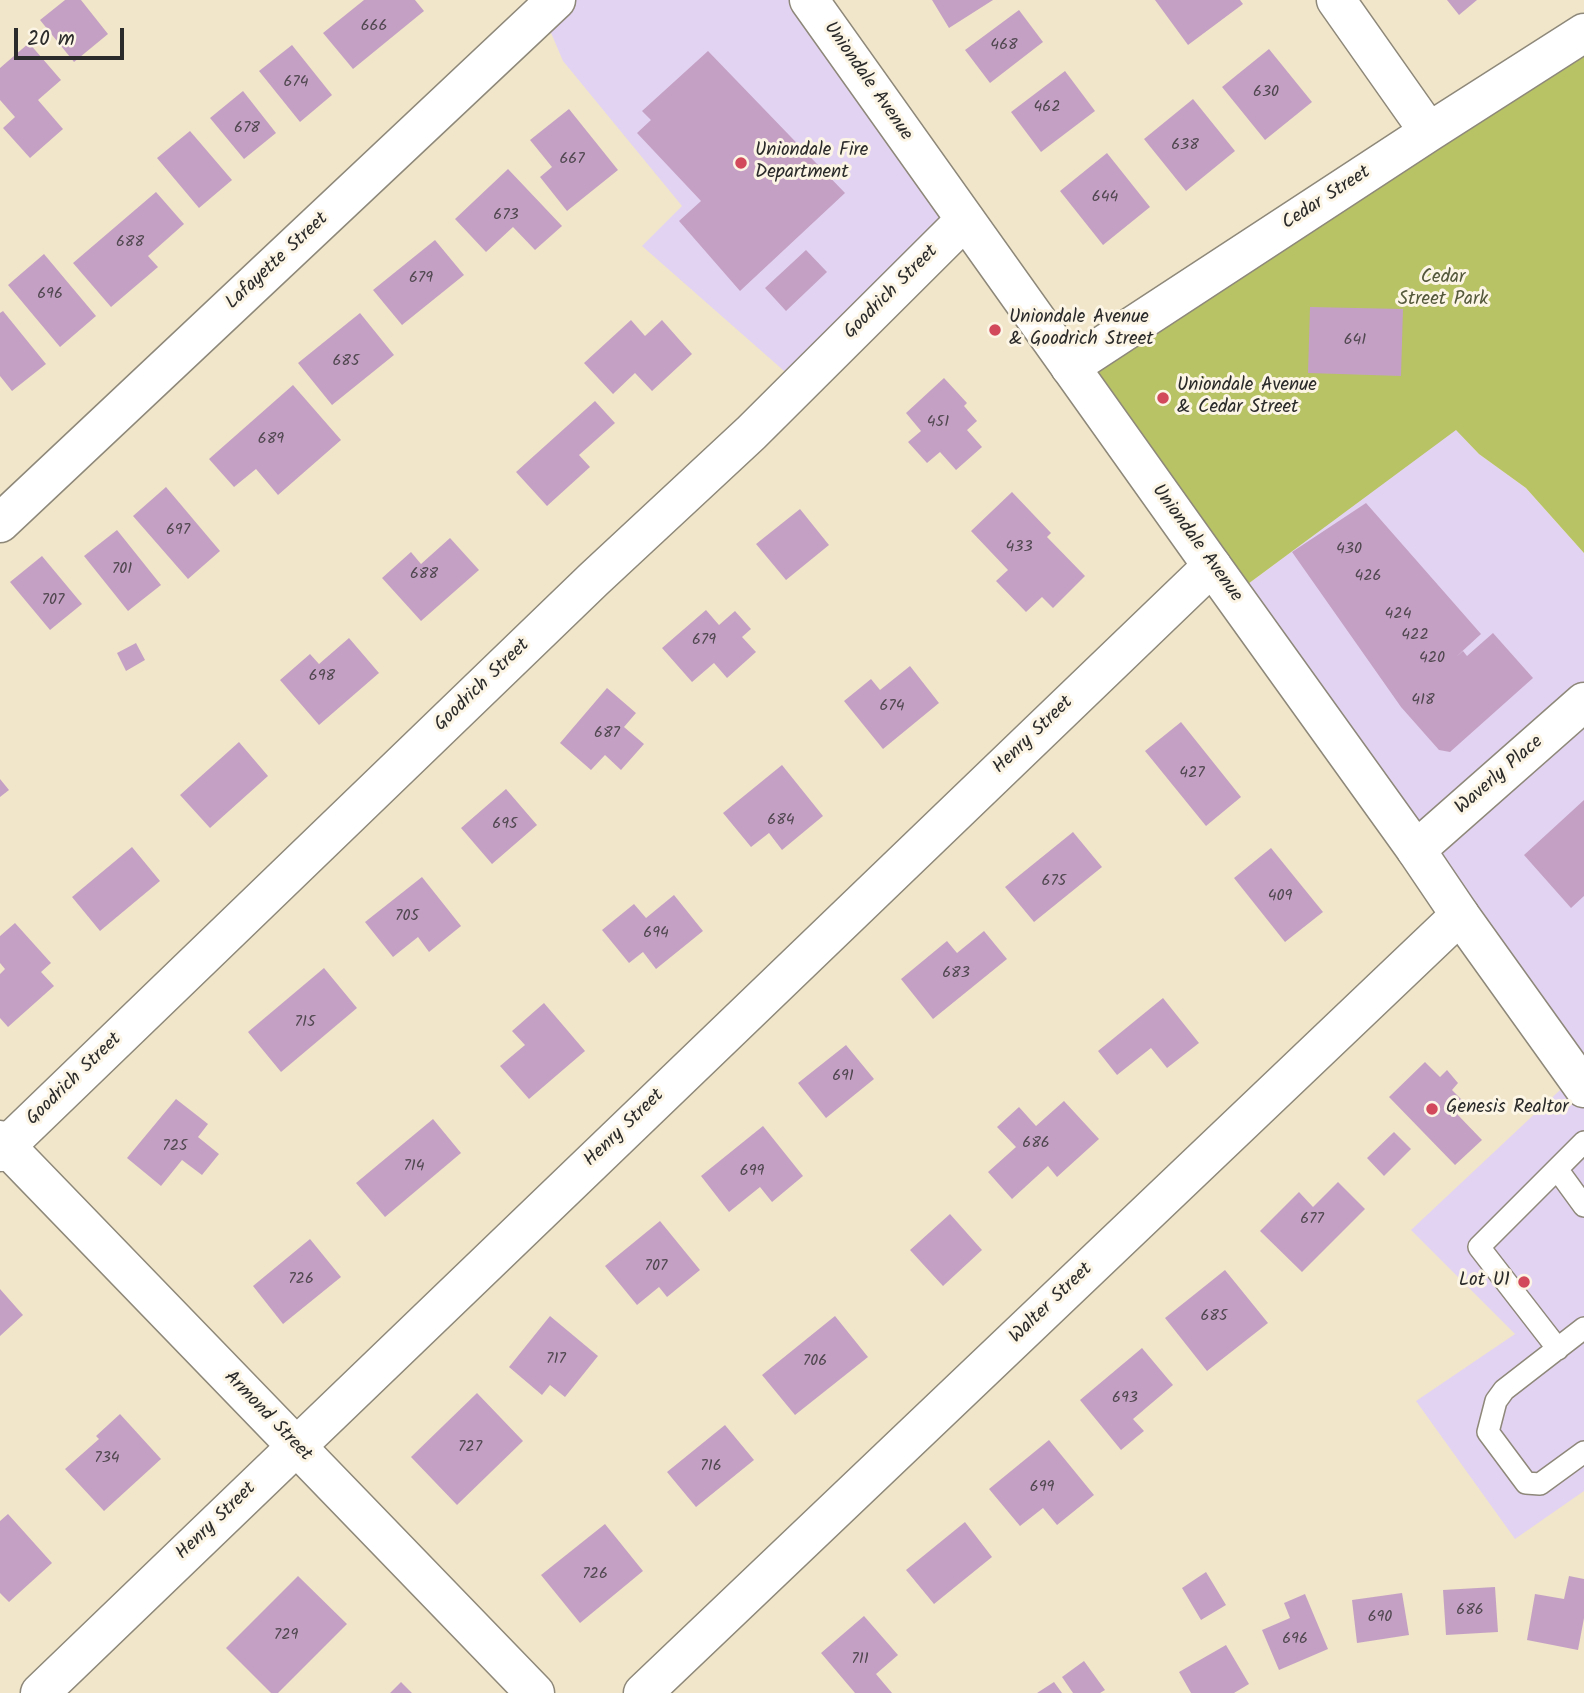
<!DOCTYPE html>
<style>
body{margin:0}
#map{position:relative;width:1584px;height:1693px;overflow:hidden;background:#f1e6c9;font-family:Kalam,sans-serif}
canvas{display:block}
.scale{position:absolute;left:14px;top:28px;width:110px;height:32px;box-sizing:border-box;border:4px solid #2b2b2b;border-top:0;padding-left:9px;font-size:21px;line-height:24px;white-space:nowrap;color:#2b2b2b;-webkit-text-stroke:5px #fcf5e5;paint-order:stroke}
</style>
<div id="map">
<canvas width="1584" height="1693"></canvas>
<div class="scale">20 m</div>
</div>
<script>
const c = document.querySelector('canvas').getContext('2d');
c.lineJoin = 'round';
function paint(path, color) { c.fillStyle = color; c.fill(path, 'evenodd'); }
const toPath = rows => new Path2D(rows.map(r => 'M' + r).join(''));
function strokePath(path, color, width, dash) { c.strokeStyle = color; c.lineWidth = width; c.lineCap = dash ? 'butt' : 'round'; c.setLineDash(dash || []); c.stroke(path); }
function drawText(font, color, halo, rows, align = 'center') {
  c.font = font + ' Kalam,sans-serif'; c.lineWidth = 6; c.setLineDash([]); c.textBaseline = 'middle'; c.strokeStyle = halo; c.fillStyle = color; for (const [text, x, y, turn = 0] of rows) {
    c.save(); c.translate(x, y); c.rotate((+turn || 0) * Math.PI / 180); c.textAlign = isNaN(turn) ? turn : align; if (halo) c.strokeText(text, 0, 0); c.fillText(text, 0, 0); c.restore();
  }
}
paint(toPath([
 [537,0,809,0,965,220,800,385,642,246,682,206,563,61],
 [1456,429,1479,454,1526,488,1584,553,1584,1491,1515,1539,1416,1401,1515,1334,1411,1230,1575,1076,1233,595]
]), '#e3d3f2');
paint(toPath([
 [1584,34,1584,553,1526,488,1479,454,1456,430,1233,595,1070,367]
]), '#b7c364');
paint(toPath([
 [65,0,81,0,108,34,74,62,40,20],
 [364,0,415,0,424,11,353,69,323,33],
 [932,0,993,0,949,28],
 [1155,0,1240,0,1243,4,1188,45],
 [1447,0,1477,0,1459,15],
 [1019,10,1043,42,990,83,965,50],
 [29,43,61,80,38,100,63,129,30,158,3,128,15,117,0,100,0,68],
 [292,45,332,95,300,122,259,71],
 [1269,49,1312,102,1265,140,1222,87],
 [708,51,845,193,740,291,679,221,701,201,637,133,651,120,642,111],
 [1065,71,1095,111,1041,152,1011,112],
 [243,91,276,133,244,159,210,118],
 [1193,99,1235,151,1186,191,1144,139],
 [569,109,618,170,567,211,540,177,552,167,530,140],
 [190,131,232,180,199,208,157,158],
 [1107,153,1150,207,1103,245,1060,191],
 [508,169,562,226,535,250,513,227,486,252,455,219],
 [156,192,184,224,148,256,158,267,111,307,73,263],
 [435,240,464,275,402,325,373,290],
 [806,250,827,272,786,311,765,288],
 [44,254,96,316,60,347,8,285],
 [1310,307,1403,309,1401,376,1308,373],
 [3,311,46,364,12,391,0,376,0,313],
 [360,313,394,355,332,405,298,363],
 [631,320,645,336,662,320,692,354,652,391,635,373,613,394,584,363],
 [944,378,967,403,964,406,977,421,967,430,982,447,956,470,940,452,927,463,908,442,921,431,906,413],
 [293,385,341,440,278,495,256,469,234,487,209,459],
 [595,401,615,423,579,455,590,467,547,506,516,472],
 [166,487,220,551,188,579,133,516],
 [1012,492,1051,533,1047,537,1085,576,1053,608,1042,597,1026,612,996,581,1008,570,971,531],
 [1366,503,1481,634,1456,657,1463,651,1467,656,1493,633,1533,678,1450,752,1439,750,1401,707,1292,552],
 [800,509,829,545,786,580,756,544],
 [117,530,161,585,128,611,84,556],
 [450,538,479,570,421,621,382,578,411,552,421,564],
 [42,556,82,604,50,630,10,582],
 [706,610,719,625,735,611,751,629,742,637,756,652,727,678,714,663,692,682,662,648],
 [349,638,379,673,319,725,280,680,310,654,319,664],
 [136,643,145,660,126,671,117,653],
 [910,666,939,703,883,749,844,701,871,679,880,690],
 [607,688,636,713,624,727,644,744,621,770,605,755,591,770,560,743],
 [1181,722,1241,797,1206,826,1145,751],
 [239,742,268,776,210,828,180,795],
 [782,765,823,816,782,850,769,833,751,847,723,813],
 [0,779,9,790,0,797],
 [506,789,537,825,492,864,461,828],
 [1584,800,1584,896,1571,908,1524,855],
 [1073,832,1102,867,1034,922,1005,887],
 [132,847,160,881,100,931,72,897],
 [1271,848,1323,912,1285,942,1234,878],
 [422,877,461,926,429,952,418,937,393,957,365,922],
 [674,895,703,931,656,969,643,952,629,963,602,930,634,904,646,918],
 [15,923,51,963,41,972,54,986,8,1027,0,1018,0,974,5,969,0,963,0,936],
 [984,931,1007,959,933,1019,901,979,947,941,957,953],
 [324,968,357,1008,281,1072,248,1032],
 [1163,998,1199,1043,1167,1068,1151,1048,1117,1075,1098,1051],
 [544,1003,585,1051,529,1099,500,1066,525,1045,512,1031],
 [846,1045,874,1079,826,1118,798,1083],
 [1425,1062,1440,1077,1447,1070,1458,1083,1452,1090,1467,1105,1457,1114,1482,1140,1455,1165,1389,1097],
 [176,1099,208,1124,198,1137,219,1154,202,1175,182,1160,161,1186,127,1158],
 [1064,1101,1099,1139,1057,1177,1048,1166,1012,1199,988,1172,1016,1147,997,1127,1019,1107,1036,1126],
 [433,1119,461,1153,385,1217,356,1183],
 [763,1126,803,1176,772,1202,760,1187,729,1212,701,1176],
 [1394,1132,1411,1149,1384,1176,1367,1158],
 [1338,1182,1365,1209,1302,1272,1260,1231,1299,1192,1313,1207],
 [950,1214,982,1250,943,1286,910,1250],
 [660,1221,700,1270,667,1297,659,1287,637,1305,605,1266],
 [310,1239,341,1277,283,1324,253,1286],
 [1225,1270,1268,1323,1207,1371,1165,1318],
 [0,1289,23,1315,0,1336],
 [550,1316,598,1356,565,1397,550,1385,542,1395,509,1367],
 [835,1316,868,1357,795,1415,762,1375],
 [1142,1348,1173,1385,1133,1419,1144,1431,1121,1450,1080,1400],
 [477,1393,523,1441,457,1505,411,1457],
 [120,1414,161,1459,104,1511,65,1469,99,1439,96,1436],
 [725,1425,754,1460,696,1507,667,1472],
 [1049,1440,1094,1495,1057,1525,1043,1508,1020,1526,989,1489],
 [8,1514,52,1563,9,1602,0,1593,0,1521],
 [965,1522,992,1557,934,1604,906,1570],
 [605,1524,643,1571,580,1623,541,1575],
 [1206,1572,1226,1605,1201,1620,1182,1588],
 [298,1576,347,1624,278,1693,271,1693,226,1648],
 [1569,1576,1584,1579,1584,1618,1578,1650,1527,1640,1535,1594,1564,1599],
 [1495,1587,1498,1632,1446,1635,1443,1590],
 [1402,1593,1409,1635,1357,1643,1352,1600],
 [1305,1594,1328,1649,1279,1670,1262,1630,1290,1618,1284,1603],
 [864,1616,898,1655,876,1674,892,1693,855,1693,821,1653],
 [1226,1645,1249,1684,1234,1693,1191,1693,1179,1672],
 [1084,1661,1105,1690,1100,1693,1073,1693,1062,1677],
 [401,1682,412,1693,390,1693],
 [1054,1682,1062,1693,1037,1693]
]), '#c4a1c4');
const service = toPath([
 [1584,1142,1557,1169,1584,1206],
 [1557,1169,1479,1247,1558,1349],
 [1584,1328,1504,1390,1496,1401,1488,1432,1526,1483,1540,1484,1584,1452]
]);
const minor = toPath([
 [1336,0,1429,132],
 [1070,367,1429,132,1584,33],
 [0,523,556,0],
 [1416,850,1584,702],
 [0,1140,535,1693],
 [0,1152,594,579,751,433,965,220],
 [40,1693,1212,566],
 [643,1693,1460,915]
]);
const secondary = toPath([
 [809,0,1212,566,1416,850,1460,915,1584,1088]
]);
strokePath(service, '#8e887a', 24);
strokePath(minor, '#8e887a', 41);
strokePath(secondary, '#8e887a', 41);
strokePath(service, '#fff', 21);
strokePath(minor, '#fff', 38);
strokePath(secondary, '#fff', 38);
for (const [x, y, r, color] of [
 [741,163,7,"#d1495b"],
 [995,330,7,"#d1495b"],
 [1163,398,7,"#d1495b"],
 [1432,1109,7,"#d1495b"],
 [1524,1282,7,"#d1495b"]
]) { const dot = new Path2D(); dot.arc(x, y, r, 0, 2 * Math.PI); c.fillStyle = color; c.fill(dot); strokePath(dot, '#fcf5e5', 2.5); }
drawText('16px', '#514851', null, [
 ["666",374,27],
 ["468",1004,46],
 ["674",296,83],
 ["630",1266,93],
 ["462",1047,108],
 ["678",247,129],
 ["638",1185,146],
 ["667",572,160],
 ["644",1105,198],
 ["673",506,216],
 ["688",130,243],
 ["679",421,279],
 ["696",50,295],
 ["641",1355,341],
 ["685",346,362],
 ["451",938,423],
 ["689",271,440],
 ["697",178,531],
 ["433",1019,548],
 ["430",1349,550],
 ["701",122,570],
 ["688",424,575],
 ["426",1368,577],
 ["707",53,601],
 ["424",1398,615],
 ["422",1415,636],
 ["679",704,641],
 ["420",1432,659],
 ["698",322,677],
 ["418",1423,701],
 ["674",892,707],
 ["687",607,734],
 ["427",1192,774],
 ["684",781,821],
 ["695",505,825],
 ["675",1054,882],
 ["409",1280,897],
 ["705",407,917],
 ["694",656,934],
 ["683",956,974],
 ["715",305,1023],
 ["691",843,1077],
 ["686",1036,1144],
 ["725",175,1147],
 ["714",414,1167],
 ["699",752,1172],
 ["677",1312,1220],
 ["707",656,1267],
 ["726",301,1280],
 ["685",1214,1317],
 ["717",556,1360],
 ["706",815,1362],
 ["693",1125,1399],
 ["727",470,1448],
 ["734",107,1459],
 ["716",711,1467],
 ["699",1042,1488],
 ["726",595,1575],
 ["686",1470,1611],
 ["690",1380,1618],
 ["729",286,1636],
 ["696",1295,1640],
 ["711",860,1660]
]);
drawText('19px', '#2b2b2b', '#fcf5e5', [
 ["Uniondale Avenue",867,82,55],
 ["Cedar Street",1327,199,-33],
 ["Lafayette Street",278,262,-43],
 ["Goodrich Street",892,293,-45],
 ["Uniondale Avenue",1196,544,54],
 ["Goodrich Street",483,686,-44],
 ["Henry Street",1034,736,-44],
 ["Waverly Place",1500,776,-41],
 ["Goodrich Street",75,1080,-44],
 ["Henry Street",625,1129,-44],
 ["Walter Street",1052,1304,-44],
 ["Armond Street",267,1417,46],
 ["Henry Street",217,1522,-44]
]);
drawText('19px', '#2b2b2b', '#fcf5e5', [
 ["Uniondale Fire",755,152],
 ["Department",755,174],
 ["Uniondale Avenue",1009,319],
 ["& Goodrich Street",1009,341],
 ["Uniondale Avenue",1177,387],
 ["& Cedar Street",1177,409],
 ["Genesis Realtor",1446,1109],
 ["Lot U1",1510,1282,"right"]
], 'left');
drawText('19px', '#55593c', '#fcf5e5', [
 ["Cedar",1443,279],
 ["Street Park",1443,301]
]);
</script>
